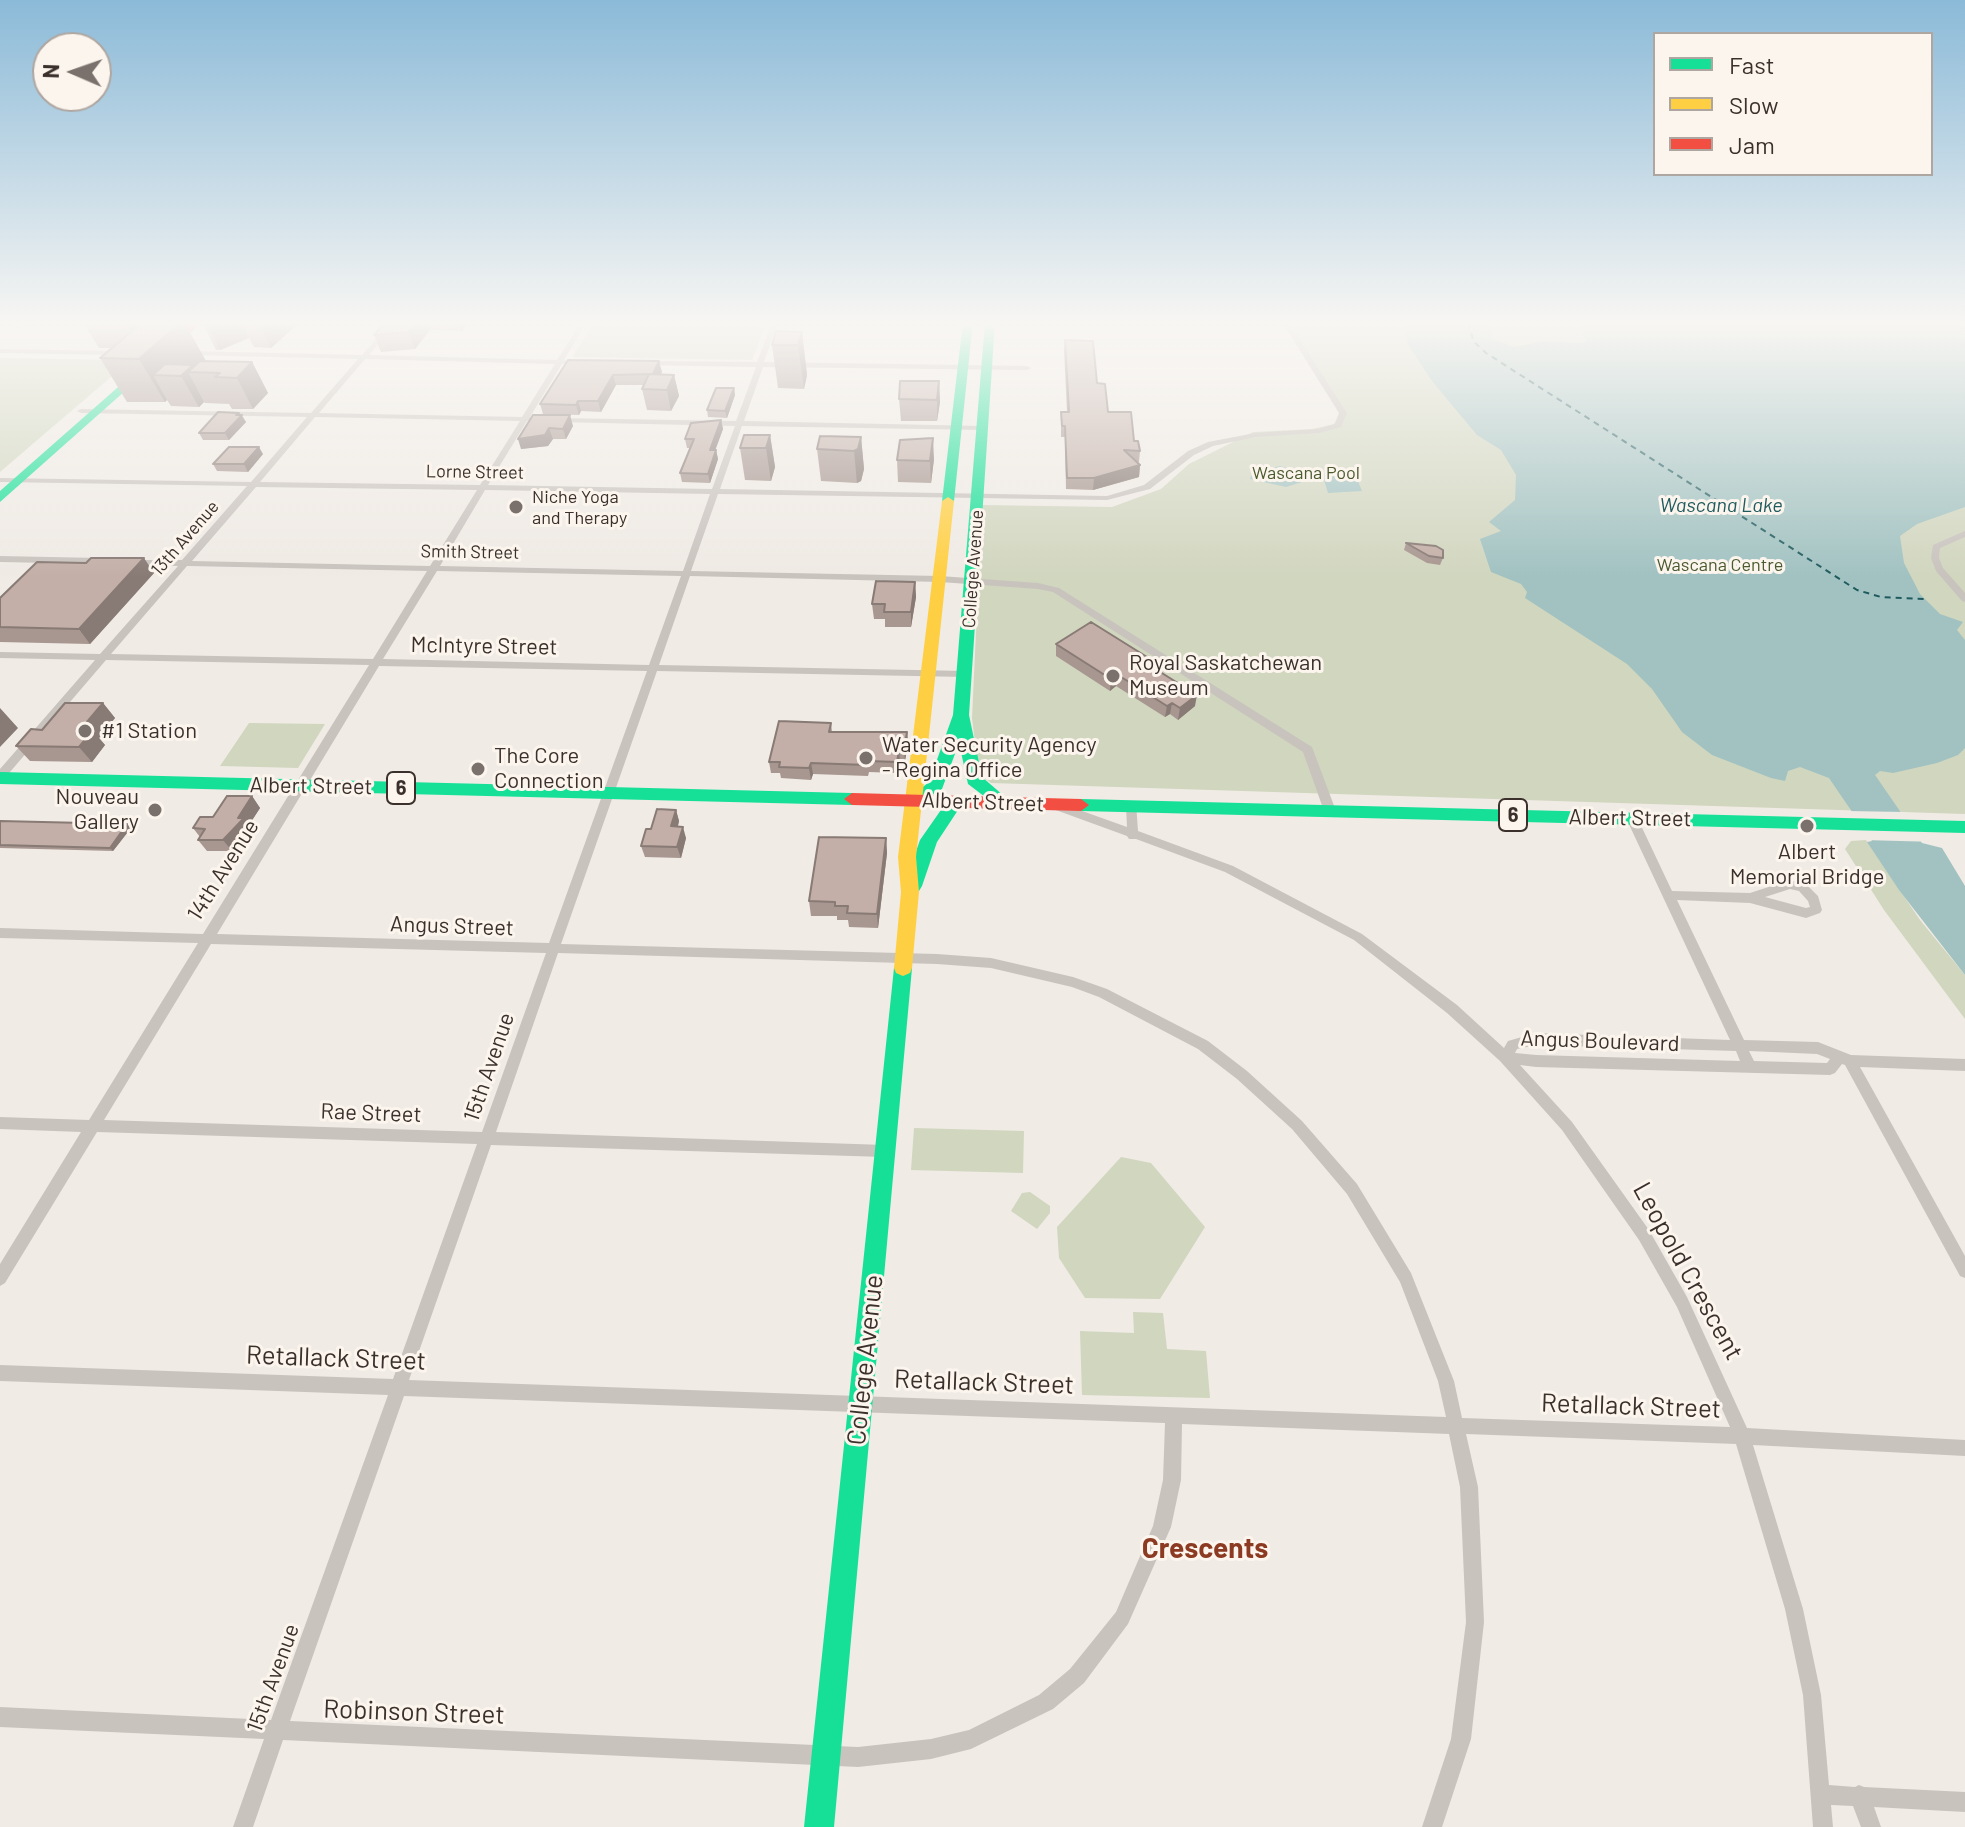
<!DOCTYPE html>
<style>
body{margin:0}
#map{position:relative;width:1965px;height:1827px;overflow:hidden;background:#f0ebe5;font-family:Barlow,sans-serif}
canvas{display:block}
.legend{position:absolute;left:1653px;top:32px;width:280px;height:144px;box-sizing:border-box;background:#fbf5ee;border:2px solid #aea6a0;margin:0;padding:10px 14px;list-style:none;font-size:24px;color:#3b302b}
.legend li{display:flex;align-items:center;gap:16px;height:40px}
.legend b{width:40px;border:2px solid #aea6a0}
.north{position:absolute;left:32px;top:32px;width:80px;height:80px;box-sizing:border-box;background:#fbf5ee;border:2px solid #aea6a0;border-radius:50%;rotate:272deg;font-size:22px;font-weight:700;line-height:32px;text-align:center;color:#3b302b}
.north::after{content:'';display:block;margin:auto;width:28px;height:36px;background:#7a716c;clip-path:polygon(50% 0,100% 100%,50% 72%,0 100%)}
</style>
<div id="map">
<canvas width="1965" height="1827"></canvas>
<ul class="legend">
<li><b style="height:10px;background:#16e098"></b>Fast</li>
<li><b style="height:10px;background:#ffcf43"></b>Slow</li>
<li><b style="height:10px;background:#f24e42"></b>Jam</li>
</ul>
<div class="north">N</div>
</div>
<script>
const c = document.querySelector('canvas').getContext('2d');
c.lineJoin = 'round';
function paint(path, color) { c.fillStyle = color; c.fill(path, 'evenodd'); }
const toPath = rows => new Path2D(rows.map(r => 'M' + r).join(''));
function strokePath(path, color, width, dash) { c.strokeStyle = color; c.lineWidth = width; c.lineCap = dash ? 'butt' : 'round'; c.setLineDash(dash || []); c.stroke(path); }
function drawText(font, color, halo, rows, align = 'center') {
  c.font = font + ' Barlow,sans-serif'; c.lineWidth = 6; c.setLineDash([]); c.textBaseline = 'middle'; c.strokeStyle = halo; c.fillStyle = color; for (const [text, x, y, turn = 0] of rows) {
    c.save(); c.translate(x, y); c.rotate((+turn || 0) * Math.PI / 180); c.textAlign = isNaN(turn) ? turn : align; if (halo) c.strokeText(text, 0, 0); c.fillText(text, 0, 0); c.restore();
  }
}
paint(toPath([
 [594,322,767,322,752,360,572,357],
 [1282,322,1965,322,1965,814,991,783,979,774,972,718,982,505,1112,507,1161,489,1189,464,1253,432,1312,429,1334,424,1340,412],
 [0,358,114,360,132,359,0,472],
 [249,723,325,724,298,768,220,766],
 [1866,840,1920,920,1965,975,1965,1019,1884,910,1845,849,1851,841],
 [914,1128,1024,1131,1023,1173,911,1170],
 [1121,1157,1151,1163,1205,1227,1160,1299,1085,1298,1059,1258,1057,1227],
 [1030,1192,1050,1206,1050,1213,1037,1229,1011,1211,1022,1193],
 [1133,1312,1163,1313,1167,1349,1206,1351,1210,1398,1082,1395,1080,1331,1134,1333]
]), '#d1d6bf');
paint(toPath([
 [1404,322,1491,322,1489,326,1495,331,1491,332,1492,339,1514,347,1543,341,1583,343,1586,341,1580,322,1965,322,1965,507,1917,524,1900,536,1904,563,1920,594,1940,614,1963,622,1957,630,1965,640,1965,748,1958,755,1937,763,1893,773,1880,771,1875,775,1922,843,1942,848,1965,886,1965,975,1899,890,1867,842,1872,841,1829,778,1800,767,1788,771,1785,781,1771,778,1712,755,1682,732,1652,689,1627,664,1525,598,1527,592,1521,584,1491,572,1480,539,1501,531,1489,522,1515,500,1516,475,1501,450,1477,435,1432,381,1407,343],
 [1280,466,1298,471,1302,482,1286,487,1250,479,1253,472],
 [1322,473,1355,474,1362,491,1328,493]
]), '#a1c2c1');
paint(toPath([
 [1847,811,1905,812,1924,840,1936,842,1864,840]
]), '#f0ebe5');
strokePath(toPath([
 [1469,322,1473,341,1486,353,1857,590,1881,597,1925,599]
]), '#1f5a5e', 2, [6, 5]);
paint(toPath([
 [391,322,397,322,369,355,557,360,581,322,587,322,564,360,568,362,562,364,530,417,535,419,527,421,488,485,712,489,735,426,557,422,553,420,557,418,736,421,756,367,646,365,642,363,646,361,757,362,772,322,778,322,764,362,1027,366,1031,368,1027,370,763,367,744,421,982,426,986,428,982,430,742,426,720,489,1107,496,1144,485,1188,451,1208,442,1255,433,1318,429,1335,424,1339,413,1282,322,1288,322,1347,413,1341,427,1319,433,1255,437,1213,446,1194,455,1150,489,1107,500,718,494,691,571,940,576,1038,583,1059,588,1312,747,1336,811,1334,814,1330,815,1324,811,1303,752,1053,592,1038,589,940,582,690,576,659,665,966,671,971,674,966,677,657,671,561,944,937,954,991,958,1073,977,1107,989,1208,1041,1247,1071,1302,1121,1357,1184,1411,1273,1454,1381,1462,1418,1730,1427,1677,1307,1639,1240,1562,1130,1500,1061,1447,1013,1354,940,1225,872,1136,839,1129,839,1127,836,1053,809,1051,806,1057,802,1127,827,1126,806,1128,803,1136,803,1138,831,1233,866,1362,934,1457,1005,1504,1048,1508,1041,1536,1033,1730,1040,1626,818,1628,815,1636,815,1672,891,1750,893,1790,880,1807,885,1818,896,1822,910,1820,913,1806,918,1750,903,1677,900,1744,1040,1818,1042,1851,1055,1965,1059,1965,1071,1860,1067,1965,1256,1965,1278,1960,1276,1845,1065,1842,1064,1835,1073,1830,1075,1536,1067,1520,1065,1572,1122,1649,1230,1687,1297,1747,1428,1965,1440,1965,1456,1753,1445,1803,1609,1821,1695,1829,1785,1855,1787,1859,1785,1864,1787,1965,1792,1965,1812,1874,1807,1881,1827,1861,1827,1853,1806,1831,1805,1833,1827,1813,1827,1803,1695,1785,1609,1736,1444,1466,1434,1478,1487,1484,1622,1471,1739,1442,1827,1422,1827,1451,1739,1466,1622,1460,1487,1449,1434,1182,1424,1181,1480,1171,1527,1128,1624,1084,1683,1053,1709,971,1749,931,1759,858,1767,283,1740,253,1827,233,1827,264,1739,0,1727,0,1707,271,1720,388,1395,0,1381,0,1365,393,1379,477,1144,97,1132,5,1283,0,1286,0,1264,81,1132,0,1129,0,1117,89,1120,198,943,0,938,0,928,203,934,369,665,106,660,4,779,0,780,0,769,95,660,0,658,0,652,100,654,178,566,131,565,128,564,128,560,182,560,247,486,0,482,0,478,251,482,307,417,81,413,77,411,81,409,311,413,358,359,186,355,183,353,186,351,362,355,391,322],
 [365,359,555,364,522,417,319,413,365,359],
 [315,417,520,421,480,485,260,482,315,417],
 [256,487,477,490,430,566,192,561,256,487],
 [485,490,710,494,683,571,440,566,485,490],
 [187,566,427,571,373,659,111,654,187,566],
 [437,571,681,576,649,665,383,659,437,571],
 [379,666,647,671,549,943,217,934,379,666],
 [1790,889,1799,891,1808,901,1810,907,1806,908,1765,897,1790,889],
 [211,944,546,953,482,1132,104,1120,211,944],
 [558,953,937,964,991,968,1072,987,1099,997,1198,1049,1237,1079,1292,1129,1347,1194,1400,1282,1438,1381,1446,1417,409,1380,491,1145,885,1157,890,1156,892,1151,890,1146,885,1145,496,1132,558,953],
 [1536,1045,1736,1051,1740,1061,1536,1055,1515,1053,1517,1049,1536,1045],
 [1749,1051,1817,1054,1830,1059,1827,1063,1754,1061,1749,1051],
 [404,1396,1165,1423,1163,1480,1153,1526,1116,1612,1070,1669,1039,1695,969,1730,931,1739,858,1747,290,1721,404,1396],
 [0,349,120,351,123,353,120,355,0,353,0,349],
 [1965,531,1965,537,1940,548,1939,558,1943,568,1965,593,1965,602,1962,601,1936,571,1931,558,1933,545,1965,531],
 [0,556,101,558,105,561,101,564,0,562,0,556]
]), '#c9c3be');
paint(toPath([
 [963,322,973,322,954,501,948,505,942,501,963,322],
 [985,322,995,322,969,715,982,777,1011,802,1009,806,997,806,968,784,959,743,942,789,915,806,907,800,929,782,953,715,985,322],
 [134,373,143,375,0,502,0,491,134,373],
 [0,772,852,793,860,799,852,805,0,784,0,772],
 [956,795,964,801,937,842,922,886,919,891,907,891,904,886,920,840,950,797,956,795],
 [1081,799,1965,821,1965,833,1081,811,1073,805,1081,799],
 [903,960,910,963,912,968,834,1827,804,1827,894,968,896,963,903,960]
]), '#16e098');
paint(toPath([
 [948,497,954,501,916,857,919,892,912,968,910,973,903,976,896,973,894,968,901,892,898,857,942,501,948,497]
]), '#ffcf43');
paint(toPath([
 [192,322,202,322,175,347,167,347,167,343,192,322],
 [852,793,1081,799,1089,805,1081,811,852,805,844,799,852,793]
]), '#f24e42');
paint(toPath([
 [0,322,43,322,39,325,0,324],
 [83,322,184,322,206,361,252,362,268,393,253,409,232,409,229,404,205,403,204,402,199,407,171,406,167,400,165,402,127,402,100,358,112,348,99,348],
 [202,322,299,322,299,323,271,348,254,347,249,338,220,350,216,350],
 [385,322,470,322,462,331,430,330,415,349,381,352,374,335],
 [802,332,807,375,804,389,778,388,772,345],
 [1065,340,1097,383,1108,412,1134,441,1140,451,1139,462,1137,462,1140,465,1139,477,1093,490,1066,489,1065,437,1061,437,1061,412,1067,412,1064,351],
 [568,360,662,372,660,375,674,375,679,396,671,411,647,410,642,389,644,385,616,385,601,412,581,411,579,415,543,414,540,404],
 [939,381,940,402,937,421,901,421,899,399],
 [734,388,735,395,727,418,708,417,707,410],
 [240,415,242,415,246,422,229,440,203,440,199,433],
 [533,415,573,426,566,439,553,439,548,446,521,449],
 [721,420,723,429,715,450,716,450,718,459,710,483,682,482,680,473,690,448,687,448,685,439],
 [770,435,775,467,771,481,745,480,740,448],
 [861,437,864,469,861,481,857,483,821,481,817,449],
 [263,454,248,472,217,471,213,464],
 [934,459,931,483,898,482,897,460],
 [1406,543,1443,558,1440,565,1427,563,1404,550],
 [154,573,90,644,0,642,0,598],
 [915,582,916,597,911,627,885,627,885,619,874,619,872,604],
 [1056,644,1146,663,1195,706,1178,720,1170,714,1165,717,1116,686,1110,691,1056,656],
 [103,703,115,718,99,738,105,745,92,762,30,761,16,746,42,730],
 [831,723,832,732,907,732,908,743,905,761,900,761,898,773,869,772,868,776,813,774,811,780,781,778,780,773,771,773,769,762],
 [252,796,260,808,249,825,252,830,232,851,207,851,198,840,200,837,193,828],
 [676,810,679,821,678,826,686,838,681,858,645,857,641,846,651,829],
 [0,821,127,824,131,828,113,851,0,848],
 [886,838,887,853,878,928,849,927,848,920,837,920,837,916,811,916,809,901]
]), '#a89690');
paint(toPath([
 [126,322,172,322,141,348],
 [181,322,184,322,207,363,188,372,204,402,199,407,181,376,153,375,167,400,165,402,139,359],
 [206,322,241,322,249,338,220,350],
 [258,322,299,322,299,323,271,348],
 [416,322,426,322,430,330,415,349,408,332],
 [458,322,470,322,462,331],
 [802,332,807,375,804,389,798,345],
 [659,361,662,372,655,386,652,375],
 [252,362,268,393,253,409,237,378],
 [613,375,616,385,601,412,598,401],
 [674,375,679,396,671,411,667,390],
 [939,381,940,402,937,421,937,400],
 [734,388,735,395,727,418,725,411],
 [578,401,581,411,579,415,576,405],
 [239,413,246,422,229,440,225,433],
 [570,415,573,426,566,439,563,429],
 [721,420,723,429,712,459,710,450],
 [549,428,553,439,548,446,521,449,518,439],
 [770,435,775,467,771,481,766,448],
 [861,437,864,469,861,481,857,483,854,451],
 [933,438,934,459,931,483,930,461],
 [259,447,263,454,248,472,244,464],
 [716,450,718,459,710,483,708,474],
 [1140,465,1139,477,1093,490,1094,478],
 [144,558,154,573,90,644,79,629],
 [915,582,916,597,911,627,911,612],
 [1118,675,1116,686,1110,691,1111,679],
 [1197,695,1195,706,1178,720,1180,708],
 [103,703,115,718,99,738,105,745,92,762,79,747,81,729],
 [1172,703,1170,714,1165,717,1167,706],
 [0,708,18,728,0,747],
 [907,732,908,743,905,761,904,750],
 [899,750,900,761,898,773,897,762],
 [811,763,813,774,811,780,809,768],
 [252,796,260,808,249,825,252,830,232,851,223,840],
 [676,810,679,821,675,837,671,826],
 [127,824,131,828,113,851,110,848],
 [683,827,686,838,681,858,677,847],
 [886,838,887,853,878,928,877,914]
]), '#887a75');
const building = toPath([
 [143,322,181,322,139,359,100,358,143,322],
 [385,322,416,322,408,332,374,335,385,322],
 [776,331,802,332,798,345,772,345,776,331],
 [1065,340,1093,341,1097,383,1105,384,1108,412,1131,412,1134,441,1138,441,1140,451,1124,450,1140,465,1094,478,1067,478,1065,426,1062,426,1061,412,1069,412,1065,340],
 [568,360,659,361,653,374,613,375,598,401,578,401,576,405,540,404,568,360],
 [200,361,252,362,237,378,215,377,220,373,188,372,200,361],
 [165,364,193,365,181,376,153,375,165,364],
 [649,374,674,375,667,390,642,389,649,374],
 [900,381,939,381,937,400,899,399,900,381],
 [716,388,734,388,725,411,707,410,716,388],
 [218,412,239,413,236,415,242,415,225,433,199,433,218,412],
 [533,415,570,415,563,429,549,428,545,435,518,439,533,415],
 [721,420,710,450,716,450,708,474,680,473,694,439,685,439,691,423,721,420],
 [744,435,770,435,766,448,740,448,744,435],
 [820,436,861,437,858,449,854,451,817,449,820,436],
 [933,438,930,461,897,460,900,440,933,438],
 [229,447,259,447,244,464,213,464,229,447],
 [1406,543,1436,546,1443,550,1443,558,1429,556,1406,543],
 [91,558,144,558,79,629,0,627,0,598,37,562,86,563,91,558],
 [876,581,915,582,911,612,884,612,885,604,872,604,876,581],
 [1091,622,1147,657,1141,660,1197,695,1180,708,1172,703,1167,706,1118,675,1111,679,1056,644,1091,622],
 [65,703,103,703,81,729,93,730,79,747,16,746,31,729,42,730,65,703],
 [779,721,831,723,829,732,907,732,904,750,899,750,897,762,868,761,867,765,811,763,809,768,779,767,780,762,769,762,779,721],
 [227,796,252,796,238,818,244,818,223,840,198,840,205,829,193,828,200,817,213,817,227,796],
 [657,809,676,810,671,826,683,827,677,847,641,846,646,829,651,829,657,809],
 [0,821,127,824,110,848,0,845,0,821],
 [819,837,886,838,877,914,847,913,848,906,835,906,835,902,809,901,819,837]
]);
paint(building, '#c3afa7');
strokePath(building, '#887a75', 2);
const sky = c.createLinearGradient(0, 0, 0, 577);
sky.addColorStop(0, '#8bbad8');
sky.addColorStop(0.56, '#f8f6f3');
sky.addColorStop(1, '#f8f6f300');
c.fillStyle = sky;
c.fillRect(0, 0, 1965, 577);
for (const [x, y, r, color] of [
 [516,507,8,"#7a716c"],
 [1113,676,8,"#7a716c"],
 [85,731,8,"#7a716c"],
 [866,758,8,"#7a716c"],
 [478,769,8,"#7a716c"],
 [155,810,8,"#7a716c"],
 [1807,826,8,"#7a716c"]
]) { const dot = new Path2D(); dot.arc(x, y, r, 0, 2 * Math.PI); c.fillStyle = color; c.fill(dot); strokePath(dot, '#fbf5ee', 3); }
drawText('18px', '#3b302b', '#fbf5ee', [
 ["Lorne Street",475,472,1],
 ["13th Avenue",185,538,-49],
 ["Smith Street",470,552,1],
 ["College Avenue",973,569,-86]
]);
drawText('18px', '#4a5a2e', '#fbf5ee', [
 ["Wascana Pool",1306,473],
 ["Wascana Centre",1720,565]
]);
drawText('18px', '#3b302b', '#fbf5ee', [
 ["Niche Yoga",532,497],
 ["and Therapy",532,518]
], 'left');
drawText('italic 20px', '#1f5a5e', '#fbf5ee', [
 ["Wascana Lake",1721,505]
]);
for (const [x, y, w] of [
 [401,788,28],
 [1513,815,28]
]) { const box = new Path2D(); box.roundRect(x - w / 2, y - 16, w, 32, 6); c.fillStyle = '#fbf5ee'; c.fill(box); strokePath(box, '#3b302b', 2); }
drawText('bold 20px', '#3b302b', null, [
 ["6",401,788],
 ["6",1513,815]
]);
drawText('22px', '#3b302b', '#fbf5ee', [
 ["McIntyre Street",484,646,1],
 ["Albert Street",311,786,1],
 ["Albert Street",983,802,2],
 ["Albert Street",1630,818,1],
 ["14th Avenue",223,870,-58],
 ["Angus Street",452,926,2],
 ["Angus Boulevard",1600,1041,2],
 ["15th Avenue",489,1067,-71],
 ["Rae Street",371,1113,2],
 ["15th Avenue",273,1678,-70]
]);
drawText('22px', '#3b302b', '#fbf5ee', [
 ["Royal Saskatchewan",1129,663],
 ["Museum",1129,688],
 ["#1 Station",101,731],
 ["Water Security Agency",882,745],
 ["- Regina Office",882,770],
 ["The Core",494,756],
 ["Connection",494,781],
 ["Nouveau",139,797,"right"],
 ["Gallery",139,822,"right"],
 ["Albert",1807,852,"center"],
 ["Memorial Bridge",1807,877,"center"]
], 'left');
drawText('26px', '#3b302b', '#fbf5ee', [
 ["Leopold Crescent",1688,1271,61],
 ["Retallack Street",336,1358,2],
 ["College Avenue",865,1360,-84],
 ["Retallack Street",984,1382,2],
 ["Retallack Street",1631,1406,2],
 ["Robinson Street",414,1712,2]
]);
drawText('bold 28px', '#8c3b22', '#fbf5ee', [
 ["Crescents",1205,1549]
]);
</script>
